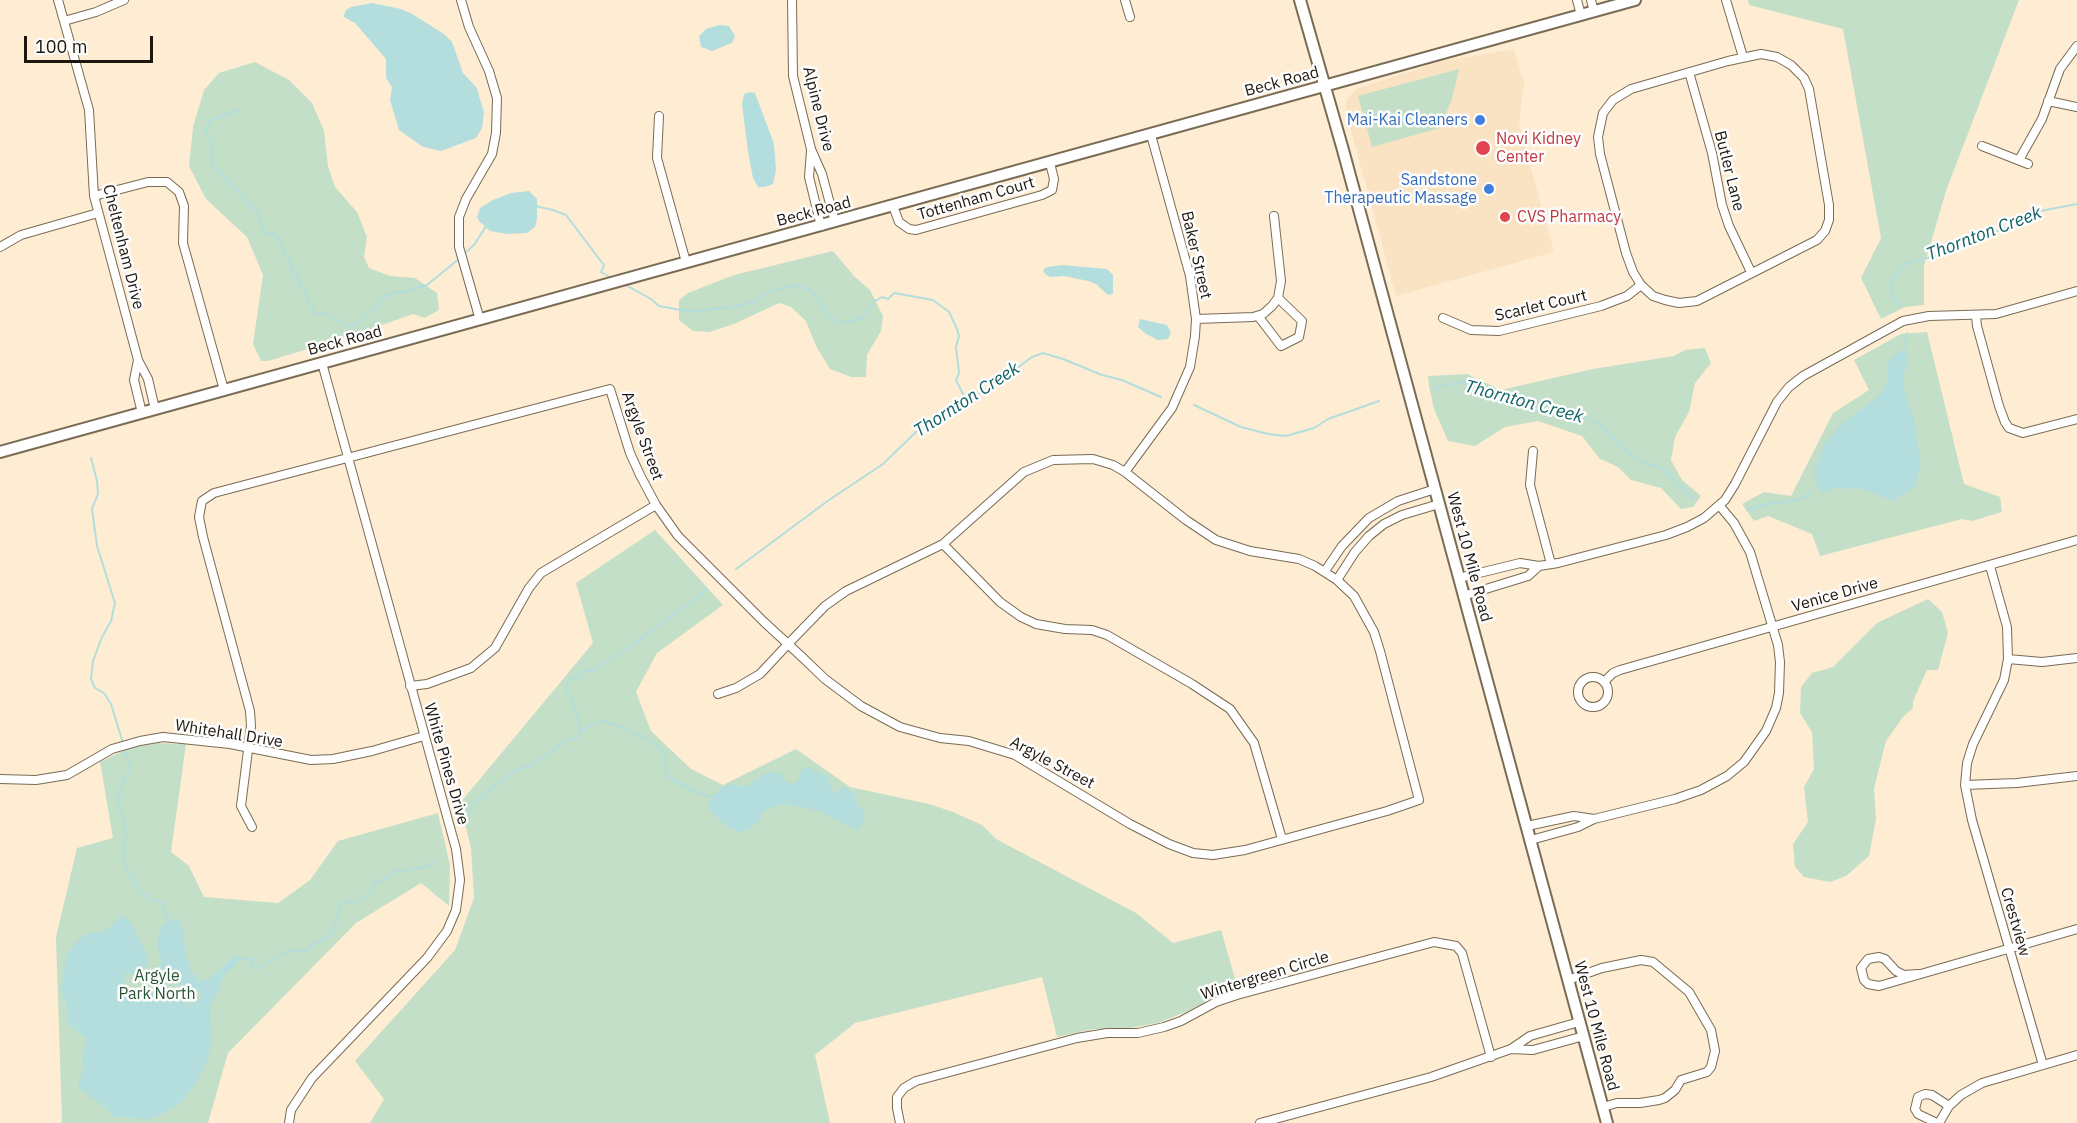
<!DOCTYPE html>
<style>
body{margin:0}
#map{position:relative;width:2077px;height:1123px;overflow:hidden;background:#feedd3;font-family:"IBM Plex Sans",sans-serif}
canvas{display:block}
.scale{position:absolute;left:24px;top:36px;width:129px;height:27px;box-sizing:border-box;border:3px solid #1d170e;border-top:0;padding-left:8px;font-size:18px;line-height:21px;white-space:nowrap;color:#1d170e;-webkit-text-stroke:4px #fdfdfd;paint-order:stroke}
</style>
<div id="map">
<canvas width="2077" height="1123"></canvas>
<div class="scale">100 m</div>
</div>
<script>
const c = document.querySelector('canvas').getContext('2d');
c.lineJoin = 'round';
function paint(path, color) { c.fillStyle = color; c.fill(path, 'evenodd'); }
const toPath = rows => new Path2D(rows.map(r => 'M' + r).join(''));
function strokePath(path, color, width, dash) { c.strokeStyle = color; c.lineWidth = width; c.lineCap = dash ? 'butt' : 'round'; c.setLineDash(dash || []); c.stroke(path); }
function drawText(font, color, halo, rows, align = 'center') {
  c.font = font + ' "IBM Plex Sans",sans-serif'; c.lineWidth = 5; c.setLineDash([]); c.textBaseline = 'middle'; c.strokeStyle = halo; c.fillStyle = color; for (const [text, x, y, turn = 0] of rows) {
    c.save(); c.translate(x, y); c.rotate((+turn || 0) * Math.PI / 180); c.textAlign = isNaN(turn) ? turn : align; if (halo) c.strokeText(text, 0, 0); c.fillText(text, 0, 0); c.restore();
  }
}
paint(toPath([
 [1514,49,1524,82,1519,124,1554,252,1396,296,1346,112,1347,99,1356,89,1443,61]
]), '#f9e3c3');
paint(toPath([
 [1748,0,2019,0,1946,191,1924,266,1924,305,1905,307,1881,319,1861,278,1881,238,1843,29,1749,5],
 [255,62,289,80,312,103,324,131,328,166,335,187,357,212,367,237,364,257,369,268,390,276,415,278,437,293,439,310,425,318,413,314,354,335,268,361,261,361,253,344,263,275,247,237,206,199,189,166,193,127,204,90,219,73],
 [1459,69,1452,99,1440,128,1372,147,1358,96],
 [833,251,854,276,870,290,883,316,881,331,867,355,866,377,851,377,830,369,816,346,806,321,791,307,779,303,734,324,709,332,693,331,679,320,679,300,688,293,734,275],
 [1927,332,1964,484,2000,497,2002,512,1972,521,1962,519,1820,556,1812,534,1768,516,1754,521,1742,504,1764,492,1791,496,1833,413,1869,390,1854,360,1901,334],
 [1705,348,1711,363,1695,383,1689,412,1675,437,1671,460,1682,480,1701,496,1693,507,1681,509,1661,488,1631,480,1618,467,1600,459,1582,436,1538,421,1505,427,1475,446,1448,441,1434,409,1429,386,1428,376,1467,374,1501,390,1593,369,1674,356,1685,350],
 [655,530,723,605,657,653,636,692,651,731,691,769,723,785,796,749,850,787,929,804,953,812,982,825,996,839,1136,913,1173,943,1221,930,1238,989,1218,995,1188,1011,1158,1023,1129,1028,1093,1029,1057,1037,1042,977,855,1023,815,1055,830,1123,370,1123,384,1099,355,1061,455,950,474,898,471,848,460,803,593,643,576,583],
 [1928,599,1942,612,1948,633,1938,670,1927,670,1913,701,1913,708,1903,717,1886,741,1874,789,1876,819,1869,856,1846,876,1830,882,1804,877,1795,867,1793,844,1808,822,1804,787,1814,769,1812,732,1800,713,1801,687,1812,673,1833,667,1877,623],
 [157,743,186,744,171,852,189,866,204,897,278,903,310,880,338,841,438,813,450,865,449,906,421,883,356,923,228,1053,208,1123,61,1123,62,1120,56,937,77,848,113,838,100,762,129,748]
]), '#c3dfc8');
paint(toPath([
 [372,3,401,9,412,14,444,34,452,42,463,73,477,88,479,96,484,112,482,128,476,138,441,151,423,147,399,130,390,100,392,87,386,78,386,59,355,23,344,17,344,15,346,10,351,7],
 [719,25,729,26,735,36,732,43,712,51,701,47,699,36,706,29],
 [750,92,755,93,774,144,776,170,773,184,765,187,758,187,753,178,748,152,742,104,744,94],
 [529,191,537,199,537,219,535,227,527,233,507,234,490,231,479,221,477,217,480,208,493,200,511,193],
 [1062,265,1107,269,1113,275,1113,294,1108,295,1096,284,1088,281,1064,276,1050,277,1045,274,1043,270,1047,267],
 [1140,319,1167,325,1171,333,1168,339,1158,340,1146,334,1138,327],
 [1900,350,1908,354,1908,366,1903,374,1905,394,1914,419,1921,466,1915,486,1894,501,1861,489,1835,488,1822,493,1813,472,1825,443,1841,424,1880,395,1888,379,1886,364],
 [808,767,829,778,832,789,836,793,844,786,855,795,855,802,863,810,865,816,859,829,849,827,821,811,783,804,767,809,762,813,760,820,748,830,738,832,724,824,707,808,713,796,724,786,732,785,745,787,762,775,773,772,781,774,784,780,792,784,798,781,802,769],
 [121,916,129,921,149,959,142,973,134,975,127,973,124,975,126,988,133,991,160,992,191,1004,202,997,202,993,182,987,160,968,161,961,157,943,161,928,168,920,177,919,181,924,184,934,185,953,193,973,199,981,212,977,235,956,237,955,239,958,236,964,223,977,218,992,210,1007,211,1045,208,1057,198,1081,181,1102,165,1113,150,1119,112,1117,107,1109,79,1088,78,1084,84,1069,82,1057,87,1040,68,1023,66,1003,60,989,63,982,66,958,72,946,87,933,105,932]
]), '#b4dddd');
strokePath(toPath([
 [238,110,209,121,206,132,212,142,212,165,257,212,265,234,276,234,316,315,326,313,344,324,351,326,358,324,366,315,374,309,383,298,395,292,405,292,427,285,460,258],
 [535,206,553,210,566,215,600,260,604,265,601,272,613,279],
 [464,254,474,245,486,226],
 [624,284,651,299,659,306,691,312,743,305,753,302,770,291,797,285,813,292,828,315,839,323,861,319,875,301,882,297,888,299,894,293,933,300,949,312,957,329,959,336,956,347,959,373,956,380,964,396,963,404],
 [1900,305,1892,296,1891,280,1907,263,1935,256,1958,245,2000,230,2035,212,2077,204],
 [1903,354,1907,333],
 [1433,388,1449,384,1466,383,1514,402,1542,403,1575,412,1598,423,1620,446,1639,461,1659,467,1666,472,1694,499],
 [1194,405,1241,427,1268,434,1286,436,1314,428,1328,419,1379,401],
 [91,458,97,481,98,494,92,509,97,546,115,603,111,621,102,637,93,661,91,679,95,688,104,693,111,704,123,743],
 [1747,510,1761,505,1798,500,1808,495,1818,483],
 [736,569,829,500,883,464,916,432,947,415,955,408,998,382,1032,357,1043,353,1063,359,1102,375,1122,380,1161,397],
 [581,732,574,706,567,691,568,680,573,677,578,677,581,672,594,670,628,648,699,596,706,589],
 [125,749,130,767,117,798,126,831,123,862,140,891,153,900,162,902,168,920],
 [468,815,475,802,482,796,515,771,531,765,567,741,578,737,581,732,589,726,602,721,616,725,653,742,663,752,665,757,666,774,671,779,694,791,712,797],
 [236,958,252,959,251,965,258,969,281,954,298,950,308,951,311,946,333,934,341,903,361,901,372,889,375,882,390,877,393,872,430,866,435,860]
]), '#b4dddd', 2);
const minor = toPath([
 [58,0,89,110,94,196,138,360,148,379,155,409],
 [461,0,469,27,489,71,497,98,496,133,492,154,466,199,459,217,459,247,480,320],
 [792,0,793,76,811,149,822,174,835,222],
 [1125,0,1130,17],
 [1577,0,1581,15],
 [1591,0,1594,12],
 [1726,0,1743,57],
 [64,21,96,12,124,0],
 [1761,54,1777,57,1791,65,1804,78,1809,89,1829,205,1829,220,1825,231,1817,240,1697,301,1679,303,1665,300,1653,296,1641,285,1633,272,1626,253,1600,154,1598,137,1603,113,1613,100,1631,89,1728,61,1761,54],
 [1689,72,1712,153,1722,205,1729,226,1751,272],
 [2048,101,2077,107],
 [659,116,657,158,686,262],
 [1982,146,2028,164],
 [811,151,809,177,821,226],
 [2019,160,2042,119,2060,69,2077,46],
 [94,196,148,182,167,182,179,192,184,206,183,243,224,390],
 [893,206,899,222,909,229,916,230,1042,195,1052,190,1054,179,1050,163],
 [0,247,21,235,98,213],
 [1258,316,1281,346,1299,337,1302,321,1278,298],
 [1976,316,1977,326,1999,406,2005,422,2009,428,2023,433,2077,419],
 [1443,318,1471,330,1499,331,1601,306,1627,296,1641,285],
 [1196,319,1253,317,1263,314,1272,306,1278,298,1281,281,1274,216],
 [138,360,134,380,142,413],
 [1533,451,1530,485,1551,564],
 [1125,472,1172,408,1190,367,1195,336,1196,319,1190,276,1151,135],
 [943,544,1000,602,1021,617,1036,624,1065,629,1092,630,1107,635,1192,684,1230,709,1254,743,1282,839],
 [1990,566,2007,627,2008,659,2004,680,1973,744,1967,763,1965,785,1972,820,2043,1065],
 [1325,571,1342,546,1369,518,1398,501,1435,489],
 [1459,578,1520,563,1539,566,1558,563,1666,535,1687,527,1704,518,1725,500,1735,484,1777,402,1789,387,1803,376,1903,321,1929,316,1996,314,2077,291],
 [1337,580,1355,552,1369,536,1384,524,1402,515,1439,504],
 [1463,596,1528,576,1539,566],
 [2008,659,2042,662,2077,658],
 '1578 692a15 15 0 1 1 30 0a15 15 0 1 1-30 0Z',
 [1604,682,1613,673,1620,670,2077,540],
 [410,686,427,684,471,668,495,648,529,588,541,573,656,505],
 [0,779,36,780,67,775,112,749,140,741,163,737,230,744,311,760,333,759,372,751,424,736],
 [1965,785,2017,783,2077,776],
 [1527,826,1574,816,1594,819],
 [252,827,241,806,251,726,250,711,203,537,199,517,202,501,214,493,610,389,630,453,640,475,656,505,678,536,764,622,788,644,802,657,825,679,861,706,900,727,940,738,969,741,1015,755,1130,824,1169,844,1193,853,1213,855,1245,850,1387,811,1419,800,1380,651,1374,632,1354,596,1337,580,1315,566,1299,559,1250,551,1216,540,1186,520,1125,472,1113,465,1093,459,1053,460,1024,472,943,544,846,591,825,606,788,644,760,674,736,688,718,694],
 [1531,840,1578,827,1594,819,1675,799,1701,790,1727,776,1744,762,1766,731,1776,708,1779,693,1780,662,1778,645,1750,552,1734,523,1719,505],
 [1918,974,1904,975,1896,971,1885,959,1879,957,1868,959,1861,968,1864,980,1868,984,1879,986,2077,929],
 [1568,980,1602,968,1641,960,1653,962,1689,992,1711,1030,1715,1051,1711,1067,1707,1072,1681,1080,1675,1090,1665,1098,1659,1100,1640,1103,1617,1103,1603,1107],
 [1511,1049,1533,1050,1584,1036],
 [289,1123,291,1110,312,1078,427,958,447,931,456,910,460,880,456,849,322,363],
 [900,1123,897,1108,897,1097,904,1088,916,1081,1077,1038,1107,1033,1138,1033,1164,1027,1181,1021,1216,1002,1237,995,1434,942,1456,946,1462,953,1491,1057],
 [1260,1123,1431,1077,1511,1049,1530,1036,1579,1022],
 [1937,1123,1918,1114,1915,1109,1918,1097,1925,1094,1932,1095,1949,1106],
 [1939,1123,1949,1106,1961,1095,1982,1083,2077,1055]
]);
const secondary = toPath([
 [1300,0,1343,150,1607,1123],
 [0,452,1635,0]
]);
strokePath(minor, '#796b54', 10);
strokePath(secondary, '#796b54', 14);
strokePath(minor, '#fff', 8);
strokePath(secondary, '#fff', 10);
for (const [x, y, r, color] of [
 [1480,120,6,"#3f7fe0"],
 [1483,148,8,"#e0444e"],
 [1489,189,6,"#3f7fe0"],
 [1505,217,6,"#e0444e"]
]) { const dot = new Path2D(); dot.arc(x, y, r, 0, 2 * Math.PI); c.fillStyle = color; c.fill(dot); strokePath(dot, '#fdfdfd', 2); }
drawText('16px', '#1d170e', '#fdfdfd', [
 ["Beck Road",1282,82,-15],
 ["Alpine Drive",818,109,76],
 ["Butler Lane",1729,171,76],
 ["Tottenham Court",976,199,-16],
 ["Beck Road",814,212,-15],
 ["Cheltenham Drive",123,247,76],
 ["Baker Street",1196,255,77],
 ["Scarlet Court",1541,306,-13],
 ["Beck Road",345,341,-15],
 ["Argyle Street",642,436,70],
 ["West 10 Mile Road",1469,557,75],
 ["Venice Drive",1835,595,-16],
 ["Whitehall Drive",229,734,9],
 ["Argyle Street",1052,763,28],
 ["White Pines Drive",446,764,74],
 ["Crestview",2015,922,74],
 ["Wintergreen Circle",1265,976,-17],
 ["West 10 Mile Road",1596,1026,75]
]);
drawText('16px', '#366cbe', '#fdfdfd', [
 ["Mai-Kai Cleaners",1468,120],
 ["Sandstone",1477,180],
 ["Therapeutic Massage",1477,198]
], 'right');
drawText('16px', '#be3a42', '#fdfdfd', [
 ["Novi Kidney",1496,139],
 ["Center",1496,157],
 ["CVS Pharmacy",1517,217]
], 'left');
drawText('16px', '#295636', '#fdfdfd', [
 ["Argyle",157,976],
 ["Park North",157,994]
]);
drawText('italic 18px', '#0d6163', '#fdfdfd', [
 ["Thornton Creek",1984,234,-21],
 ["Thornton Creek",967,400,-33],
 ["Thornton Creek",1524,402,15]
]);
</script>
